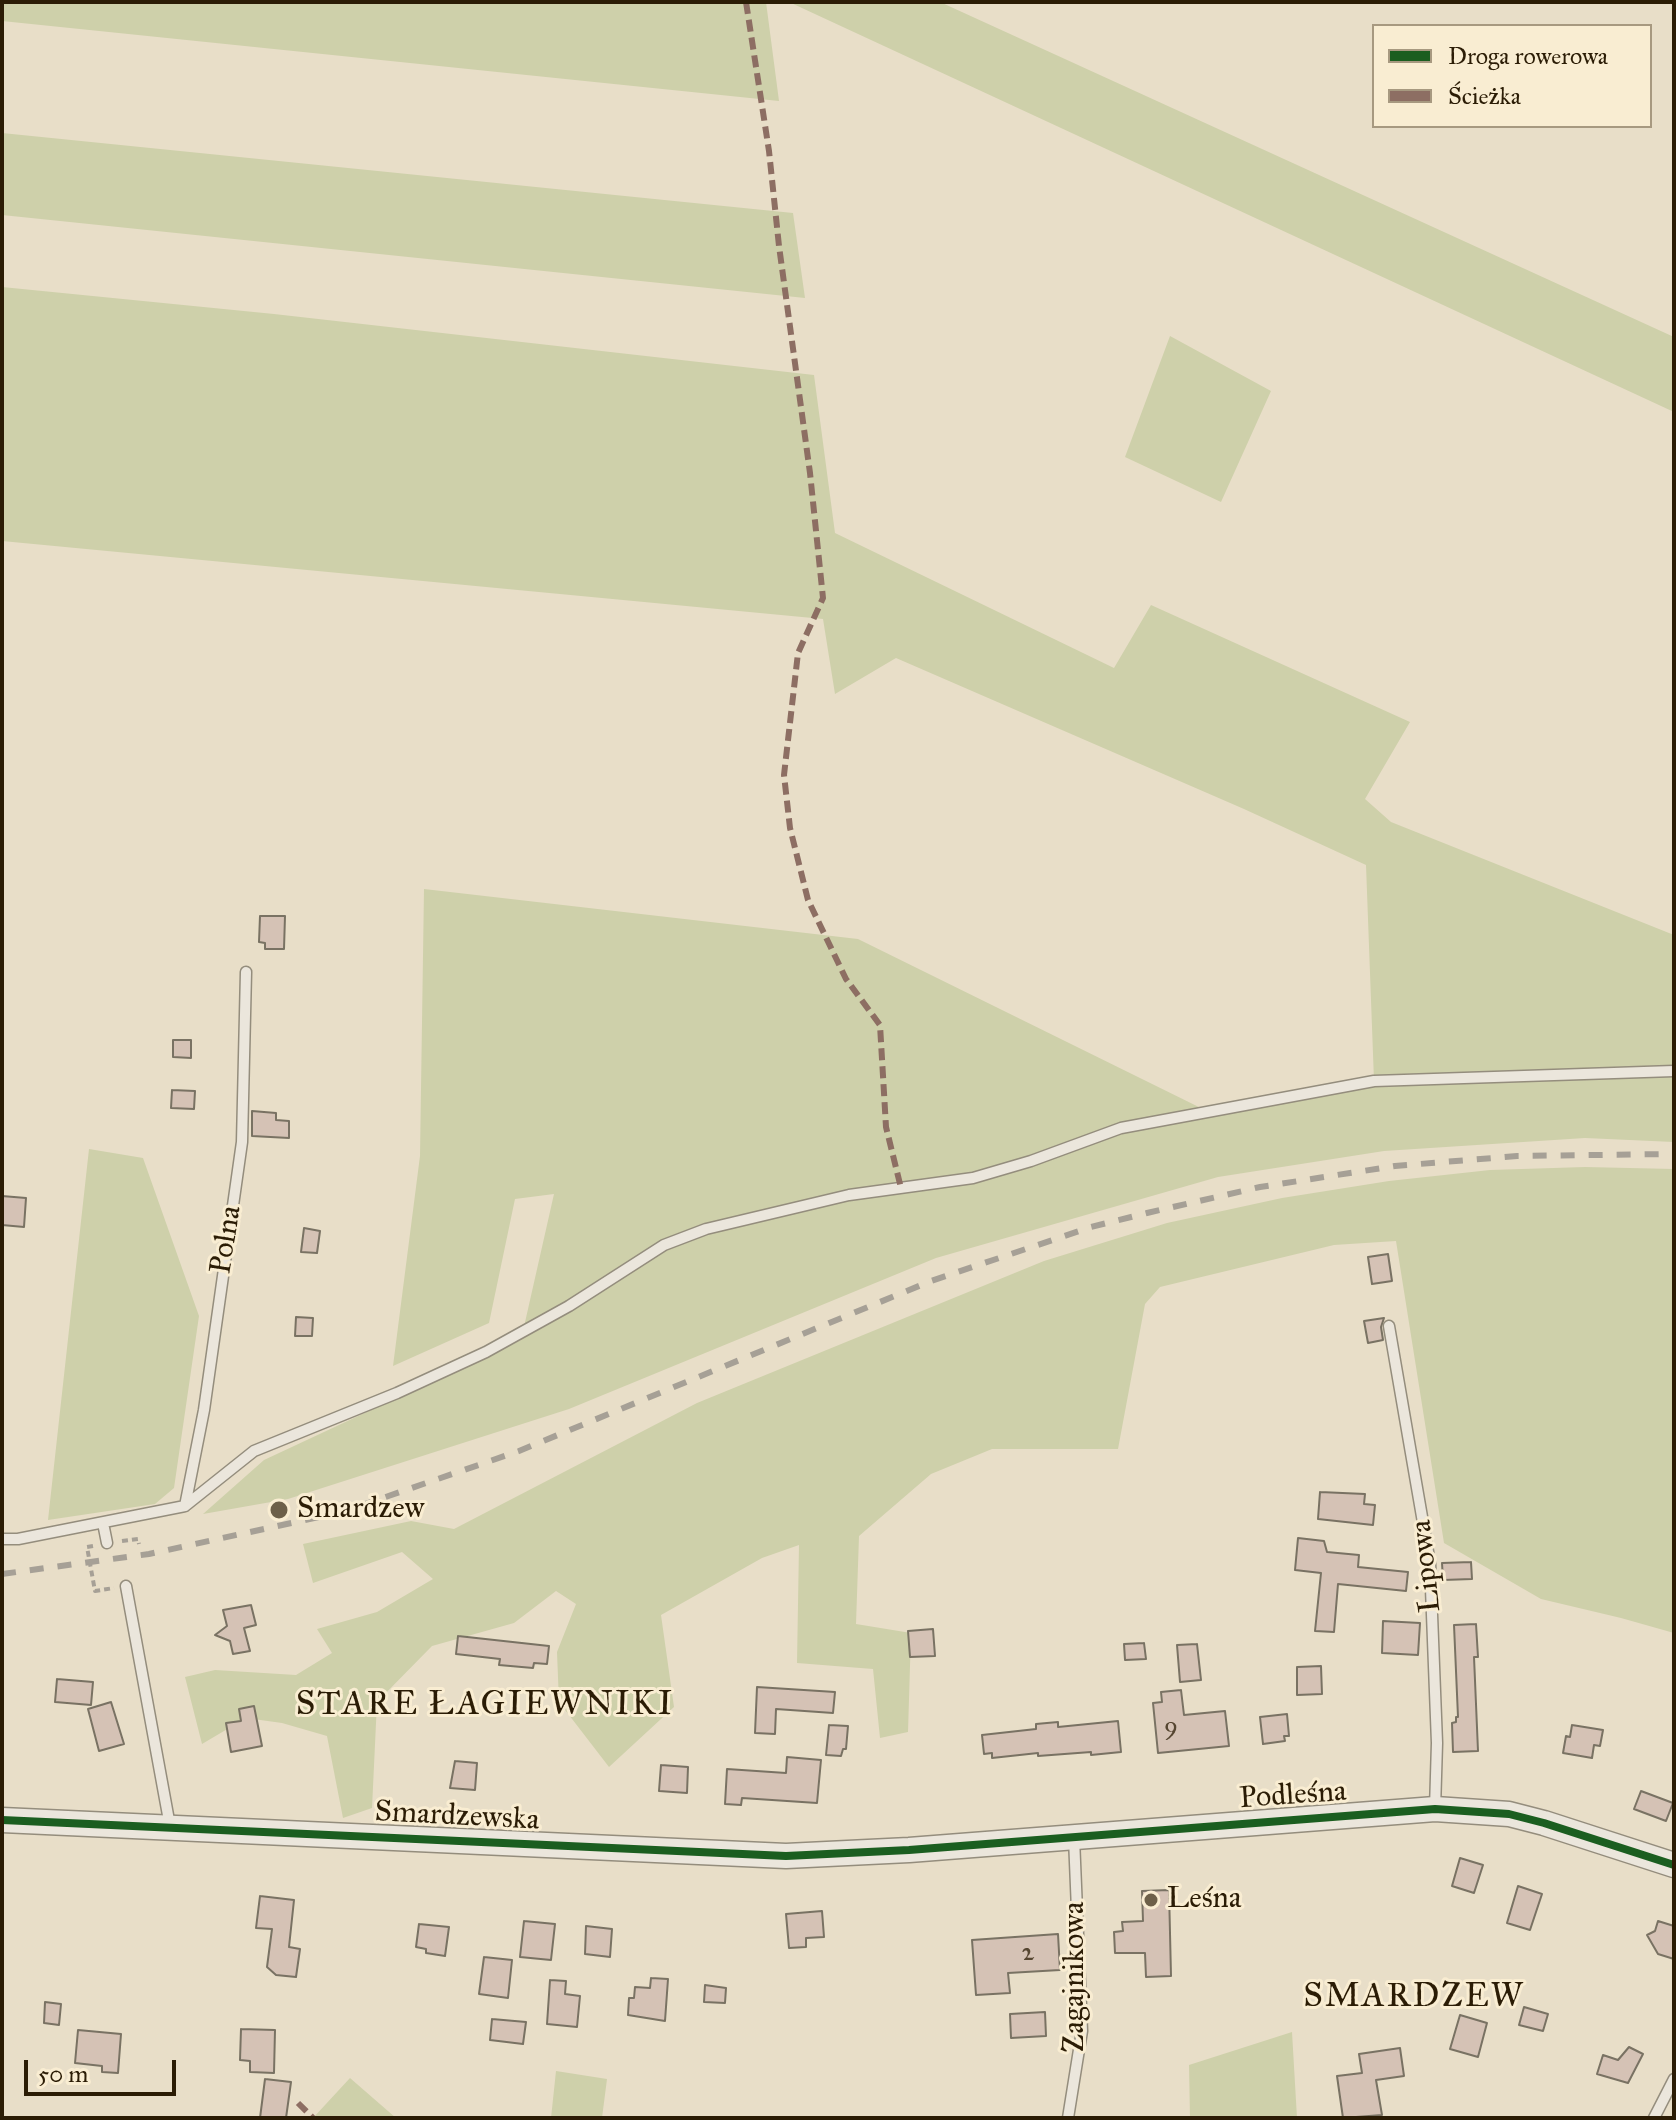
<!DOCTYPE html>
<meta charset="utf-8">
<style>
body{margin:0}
#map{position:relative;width:1676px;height:2120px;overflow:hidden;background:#e8dec8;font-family:"IM FELL Great Primer",serif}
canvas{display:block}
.frame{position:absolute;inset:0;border:4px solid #2b1c05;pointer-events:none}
.legend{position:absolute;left:1372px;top:24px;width:280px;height:104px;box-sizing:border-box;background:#f9edd2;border:2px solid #a79980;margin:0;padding:10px 14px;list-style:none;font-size:24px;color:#2b1c05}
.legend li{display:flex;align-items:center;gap:16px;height:40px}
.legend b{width:40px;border:2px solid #a79980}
.scale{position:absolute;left:24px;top:2060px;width:152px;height:36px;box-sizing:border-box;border:4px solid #2b1c05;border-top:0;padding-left:10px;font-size:24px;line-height:28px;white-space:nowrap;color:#2b1c05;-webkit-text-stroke:6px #f9edd2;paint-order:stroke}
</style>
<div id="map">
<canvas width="1676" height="2120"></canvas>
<div class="frame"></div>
<ul class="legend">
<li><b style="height:10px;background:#1b5e20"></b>Droga rowerowa</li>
<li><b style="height:10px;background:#8d6e63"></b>Ścieżka</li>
</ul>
<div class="scale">50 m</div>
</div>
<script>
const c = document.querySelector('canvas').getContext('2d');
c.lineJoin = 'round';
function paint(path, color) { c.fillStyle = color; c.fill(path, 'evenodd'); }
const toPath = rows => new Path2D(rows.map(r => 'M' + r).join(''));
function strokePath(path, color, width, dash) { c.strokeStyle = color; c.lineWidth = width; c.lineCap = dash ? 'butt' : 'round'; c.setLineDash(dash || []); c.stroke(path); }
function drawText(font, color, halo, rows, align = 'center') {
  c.font = font + ' "IM FELL Great Primer",serif'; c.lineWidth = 6; c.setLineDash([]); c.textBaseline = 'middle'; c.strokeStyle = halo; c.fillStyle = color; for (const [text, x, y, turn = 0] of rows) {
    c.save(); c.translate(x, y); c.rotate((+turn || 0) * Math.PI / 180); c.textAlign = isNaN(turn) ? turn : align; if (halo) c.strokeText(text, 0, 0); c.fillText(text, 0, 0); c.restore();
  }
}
paint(toPath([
 [2,2,766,2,779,101,2,21],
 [789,2,940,2,1674,337,1674,412],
 [2,133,793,213,805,298,2,215],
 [2,287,274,314,814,375,835,533,1114,668,1151,605,1410,722,1365,799,1391,822,1674,935,1674,1142,1585,1138,1384,1151,1218,1177,936,1258,569,1409,288,1499,203,1514,264,1460,521,1340,554,1194,515,1199,489,1323,393,1366,420,1156,424,889,858,939,1211,1113,1374,1081,1366,865,1244,809,896,658,835,694,823,619,2,541],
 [1170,336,1271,391,1221,502,1125,457],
 [89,1149,143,1158,199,1316,174,1488,155,1504,48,1520],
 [1585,1167,1674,1169,1674,1633,1621,1618,1541,1599,1444,1543,1396,1241,1334,1245,1160,1287,1145,1304,1118,1449,992,1449,931,1474,859,1536,856,1624,911,1633,908,1732,880,1738,873,1669,797,1663,799,1545,762,1558,661,1615,674,1707,609,1767,559,1702,557,1652,576,1604,556,1591,514,1623,432,1646,377,1702,372,1808,343,1818,327,1736,282,1723,246,1718,202,1744,185,1677,215,1670,296,1675,332,1653,317,1629,377,1612,433,1579,402,1552,313,1583,303,1544,411,1521,454,1529,697,1403,1044,1261,1167,1223,1282,1198,1389,1181,1490,1170],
 [1292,2032,1297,2118,1190,2118,1189,2065],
 [556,2071,607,2079,602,2118,551,2118],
 [350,2078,396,2118,313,2118]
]), '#ced0aa');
const building = toPath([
 [260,916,285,916,284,949,265,949,265,943,259,942,260,916],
 [173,1040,191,1040,191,1058,173,1057,173,1040],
 [172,1090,195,1091,194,1109,171,1108,172,1090],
 [252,1111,276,1113,276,1120,289,1121,289,1138,252,1136,252,1111],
 [2,1196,26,1198,24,1227,2,1225,2,1196],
 [304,1228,320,1231,317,1253,301,1252,304,1228],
 [1388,1254,1392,1281,1372,1284,1368,1257,1388,1254],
 [296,1317,313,1318,312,1336,295,1336,296,1317],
 [1384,1318,1381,1327,1383,1340,1368,1343,1364,1321,1384,1318],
 [1320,1492,1365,1494,1364,1504,1375,1505,1373,1525,1318,1519,1320,1492],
 [1298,1538,1324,1541,1327,1552,1359,1555,1358,1567,1408,1572,1406,1591,1338,1584,1334,1632,1315,1631,1321,1573,1295,1570,1298,1538],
 [1471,1562,1472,1579,1443,1580,1442,1563,1471,1562],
 [251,1605,256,1625,244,1628,250,1651,233,1654,230,1641,215,1635,227,1626,223,1610,251,1605],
 [1383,1621,1420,1623,1418,1655,1382,1653,1383,1621],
 [1476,1624,1478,1657,1474,1657,1478,1751,1453,1752,1452,1723,1456,1722,1456,1717,1458,1717,1454,1625,1476,1624],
 [933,1629,935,1656,910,1657,908,1631,933,1629],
 [458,1636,549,1646,547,1664,534,1663,533,1668,499,1665,500,1659,456,1654,458,1636],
 [1144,1643,1146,1659,1125,1660,1124,1644,1144,1643],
 [1197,1644,1201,1680,1180,1682,1177,1645,1197,1644],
 [1321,1666,1322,1694,1297,1695,1297,1667,1321,1666],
 [57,1679,93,1682,91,1705,55,1702,57,1679],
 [757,1687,835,1692,833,1713,776,1709,775,1734,755,1733,757,1687],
 [1181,1690,1184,1715,1225,1711,1229,1746,1158,1753,1153,1703,1162,1702,1161,1692,1181,1690],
 [111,1702,124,1744,99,1751,88,1709,111,1702],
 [254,1706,262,1746,231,1752,226,1723,241,1721,239,1709,254,1706],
 [1287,1714,1289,1736,1284,1736,1285,1741,1263,1744,1260,1717,1287,1714],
 [1118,1721,1121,1752,1091,1755,1091,1752,1038,1756,1038,1753,992,1758,992,1753,984,1754,982,1735,1036,1729,1036,1724,1058,1722,1058,1727,1118,1721],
 [829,1725,848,1726,846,1749,843,1749,841,1756,826,1755,829,1725],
 [1572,1725,1603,1730,1600,1746,1594,1745,1592,1758,1563,1753,1566,1736,1570,1737,1572,1725],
 [787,1757,821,1760,817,1803,742,1798,741,1805,725,1804,727,1769,786,1773,787,1757],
 [455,1761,477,1763,475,1790,450,1788,455,1761],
 [661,1765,688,1767,687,1793,659,1791,661,1765],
 [1641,1791,1673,1803,1666,1821,1634,1809,1641,1791],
 [1460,1858,1483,1865,1474,1893,1452,1886,1460,1858],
 [1518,1886,1542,1894,1530,1930,1507,1923,1518,1886],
 [1169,1890,1171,1976,1146,1977,1145,1953,1115,1953,1114,1932,1123,1931,1122,1922,1143,1921,1142,1891,1169,1890],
 [260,1896,294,1900,289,1947,300,1949,296,1977,276,1975,267,1967,272,1929,256,1928,260,1896],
 [822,1911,824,1937,806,1938,806,1947,789,1948,786,1914,822,1911],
 [524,1921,555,1924,551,1960,520,1957,524,1921],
 [1658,1921,1674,1926,1674,1959,1658,1954,1647,1935,1655,1931,1658,1921],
 [419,1924,449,1927,445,1956,426,1953,426,1949,416,1947,419,1924],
 [586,1926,612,1929,610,1957,585,1954,586,1926],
 [1058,1934,1060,1970,1008,1973,1010,1993,976,1995,972,1940,1058,1934],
 [484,1957,512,1960,508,1998,479,1994,484,1957],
 [651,1978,668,1979,665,2021,628,2015,629,1998,634,1998,635,1987,650,1988,651,1978],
 [550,1980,566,1981,565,1994,580,1996,577,2027,547,2024,550,1980],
 [705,1985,726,1988,725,2003,704,2002,705,1985],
 [45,2002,61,2004,59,2025,44,2023,45,2002],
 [1524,2007,1548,2014,1543,2031,1519,2025,1524,2007],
 [1045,2012,1046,2036,1011,2038,1010,2014,1045,2012],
 [1460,2015,1487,2023,1478,2057,1450,2049,1460,2015],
 [492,2019,526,2022,523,2044,490,2040,492,2019],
 [241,2029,275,2030,274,2073,250,2072,250,2061,240,2060,241,2029],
 [78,2030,121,2034,118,2073,102,2072,102,2066,75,2063,78,2030],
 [1629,2047,1643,2054,1628,2083,1597,2074,1603,2055,1618,2060,1629,2047],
 [1400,2048,1404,2076,1376,2080,1382,2115,1343,2118,1337,2076,1362,2073,1359,2054,1400,2048],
 [265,2079,291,2082,286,2118,260,2118,265,2079]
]);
paint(building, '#d5c2b5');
strokePath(building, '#797263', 2);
const service = toPath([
 [1389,1326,1430,1563,1437,1743,1435,1809],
 [185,1506,204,1410,242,1142,246,972],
 [103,1523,107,1543],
 [2,1539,18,1539,185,1506,254,1451,397,1393,486,1352,569,1306,664,1245,706,1229,849,1195,973,1178,1031,1161,1121,1128,1374,1081,1674,1071],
 [126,1586,170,1826],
 [1068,2118,1082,2031,1074,1838],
 [1654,2118,1674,2079]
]);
const tertiary = toPath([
 [2,1820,786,1856,909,1850,1435,1809,1509,1814,1544,1823,1674,1865]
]);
strokePath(service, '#948d7d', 13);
strokePath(tertiary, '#948d7d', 27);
strokePath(toPath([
 [122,1541,138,1539,139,1544],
 [93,1546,87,1547,95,1591,114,1588]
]), '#a6a096', 4, [6, 4]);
strokePath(service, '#ebe6dc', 10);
strokePath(tertiary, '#ebe6dc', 24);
strokePath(toPath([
 [2,1574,149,1554,342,1512,519,1451,931,1281,1091,1227,1147,1213,1260,1187,1395,1166,1517,1156,1674,1154]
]), '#a6a096', 6, [14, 14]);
strokePath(toPath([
 [746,2,769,151,779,246,810,473,823,598,798,653,784,775,790,828,808,900,846,979,880,1025,886,1127,901,1188],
 [298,2103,313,2118]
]), '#8d6e63', 6, [12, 6]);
strokePath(toPath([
 [2,1820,786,1856,909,1850,1435,1809,1509,1814,1544,1823,1674,1865]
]), '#1b5e20', 8);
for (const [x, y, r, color] of [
 [279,1510,10,"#6d6049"],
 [1151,1900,8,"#6d6049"]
]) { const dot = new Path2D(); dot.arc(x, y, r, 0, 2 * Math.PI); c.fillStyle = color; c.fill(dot); strokePath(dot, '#f9edd2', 3); }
drawText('26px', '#564631', null, [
 ["9",1171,1728],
 ["2",1028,1954]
]);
drawText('30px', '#2b1c05', '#f9edd2', [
 ["Polna",227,1240,-81],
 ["Lipowa",1427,1566,-96],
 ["Podleśna",1293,1796,-4],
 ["Smardzewska",457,1817,3],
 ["Zagajnikowa",1076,1977,-90]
]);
drawText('30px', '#2b1c05', '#f9edd2', [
 ["Smardzew",297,1510],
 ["Leśna",1167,1900]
], 'left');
c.letterSpacing = '2px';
drawText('34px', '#2b1c05', '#f9edd2', [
 ["STARE ŁAGIEWNIKI",485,1706],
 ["SMARDZEW",1414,1998]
]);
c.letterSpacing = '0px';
</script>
